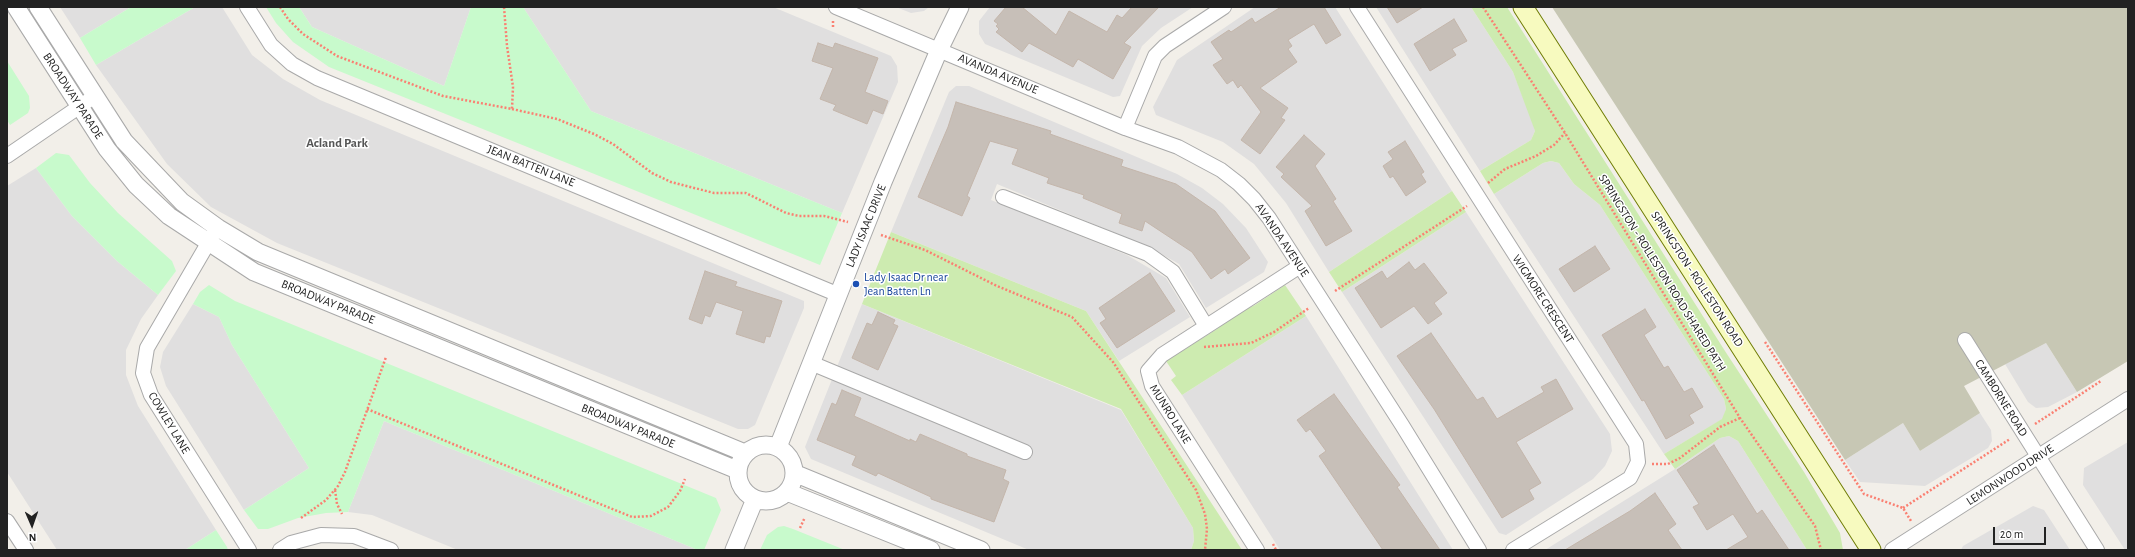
<!DOCTYPE html>
<style>
body{margin:0}
#map{position:relative;width:2135px;height:557px;overflow:hidden;background:#f2efe9;font-family:"Alegreya Sans",sans-serif}
canvas{display:block}
.frame{position:absolute;inset:0;border:8px solid #222;pointer-events:none}
.north{position:absolute;left:12px;top:505px;width:40px;height:40px;-webkit-text-stroke:3px #fff;paint-order:stroke;rotate:178deg;font-size:11px;font-weight:700;line-height:16px;text-align:center;color:#222}
.north::after{content:'';display:block;margin:auto;width:14px;height:18px;background:#222;clip-path:polygon(50% 0,100% 100%,50% 72%,0 100%)}
.scale{position:absolute;left:1993px;top:527px;width:53px;height:18px;box-sizing:border-box;border:2px solid #222;border-top:0;padding-left:5px;font-size:12px;line-height:14px;white-space:nowrap;color:#222;-webkit-text-stroke:3px #fff;paint-order:stroke}
</style>
<div id="map">
<canvas width="2135" height="557"></canvas>
<div class="frame"></div>
<div class="north">N</div>
<div class="scale">20 m</div>
</div>
<script>
const c = document.querySelector('canvas').getContext('2d');
c.lineJoin = 'round';
function paint(path, color) { c.fillStyle = color; c.fill(path, 'evenodd'); }
const toPath = rows => new Path2D(rows.map(r => 'M' + r).join(''));
function strokePath(path, color, width, dash) { c.strokeStyle = color; c.lineWidth = width; c.lineCap = dash ? 'butt' : 'round'; c.setLineDash(dash || []); c.stroke(path); }
function drawText(font, color, halo, rows, align = 'center') {
  c.font = font + ' "Alegreya Sans",sans-serif'; c.lineWidth = 3; c.setLineDash([]); c.textBaseline = 'middle'; c.strokeStyle = halo; c.fillStyle = color; for (const [text, x, y, turn = 0] of rows) {
    c.save(); c.translate(x, y); c.rotate((+turn || 0) * Math.PI / 180); c.textAlign = isNaN(turn) ? turn : align; if (halo) c.strokeText(text, 0, 0); c.fillText(text, 0, 0); c.restore();
  }
}
paint(toPath([
 [60,7,131,7,80,38],
 [195,7,222,7,252,55,283,79,320,100,804,301,804,308,755,425,748,429,738,429,277,243,211,207,167,164,96,65],
 [299,7,471,7,444,86,312,27],
 [523,7,773,7,891,56,897,66,898,82,842,213,591,111],
 [896,7,929,7,924,11,911,13],
 [990,7,1193,7,1161,28,1142,46,1120,96,1113,97,985,44,979,34,979,21],
 [1255,7,1335,7,1452,191,1329,272,1286,203,1254,164,1223,142,1156,115,1153,107,1177,60],
 [1376,7,1471,7,1513,72,1534,125,1535,131,1531,140,1480,171],
 [956,86,969,86,1177,174,1202,188,1223,204,1246,228,1268,262,1264,272,1206,308,1179,264,1149,247,997,184,991,200,1127,255,1166,278,1190,317,1119,361,1086,311,891,232,949,92],
 [1551,161,1559,163,1574,184,1600,205,1724,399,1726,409,1723,419,1664,454,1494,194,1543,163],
 [36,168,72,216,117,261,158,295,141,319,126,350,126,375,138,406,216,530,185,550,57,550,7,472,7,186],
 [1466,212,1610,434,1612,451,1605,466,1593,479,1506,535,1499,533,1342,292],
 [193,304,219,317,232,345,309,468,244,510,166,386,160,367,163,352],
 [862,304,1121,410,1193,528,1194,541,1191,550,1029,550,811,459,805,447],
 [1306,316,1453,550,1280,550,1182,395],
 [2046,343,2077,392,2048,407,2036,408,2028,402,2005,364],
 [1980,413,1991,430,1992,441,1988,448,1925,486,1860,482,1845,460,1903,423,1920,451],
 [384,421,698,550,458,550,372,515,348,512],
 [1729,436,1738,441,1807,550,1545,550,1675,469,1720,438],
 [2128,442,2128,550,2125,550,2083,485,2084,468],
 [2033,506,2044,510,2070,550,1961,550,1963,546]
]), '#e0dfdf');
paint(toPath([
 [1552,7,2128,7,2128,361,2077,392,2046,343,1964,386,1980,413,1920,451,1903,423,1845,460]
]), '#c7c7b4');
paint(toPath([
 [1471,7,1507,7,1725,351,1804,472,1840,533,1843,550,1807,550,1738,441,1729,436,1720,438,1675,469,1664,454,1722,419,1726,409,1724,399,1600,205,1574,184,1559,163,1551,161,1543,163,1494,194,1480,171,1531,140,1535,131,1513,72],
 [1452,191,1466,212,1342,292,1329,272],
 [891,232,1086,311,1242,550,1191,550,1194,541,1193,528,1121,409,862,304],
 [1285,285,1306,316,1182,395,1171,380,1176,376,1166,361,1217,329,1236,314,1255,305]
]), '#cdebb0');
paint(toPath([
 [131,7,195,7,96,65,80,38],
 [266,7,299,7,312,27,444,86,471,7,523,7,591,111,842,213,820,265,329,67,293,42,276,23],
 [7,61,29,96,30,108,28,113,10,125,7,120],
 [56,153,69,155,90,183,118,213,172,261,176,271,158,295,117,261,72,216,36,168],
 [209,285,235,301,716,498,721,510,704,550,698,550,384,421,348,512,326,513,298,518,268,529,258,529,244,510,309,468,232,345,219,317,193,304,200,292],
 [784,526,793,529,845,550,760,550,767,535,778,527],
 [216,530,227,547,228,550,185,550]
]), '#c8facc');
const building = toPath([
 [1006,7,1022,7,1056,35,1069,11,1107,32,1117,15,1122,18,1132,7,1159,7,1124,43,1131,47,1113,79,1078,59,1073,67,1029,43,1022,52,996,32,999,29,996,26,998,24,994,21,1006,7],
 [1281,7,1324,7,1341,35,1326,44,1314,24,1288,40,1292,46,1288,49,1297,62,1260,88,1288,108,1281,118,1285,120,1260,154,1241,140,1261,112,1241,85,1238,88,1233,80,1227,84,1213,65,1223,59,1211,42,1229,30,1231,32,1252,18,1255,23,1281,7],
 [1387,7,1423,7,1397,23,1387,7],
 [1454,19,1467,41,1452,49,1456,55,1430,71,1414,44,1454,19],
 [818,43,833,48,835,43,878,58,865,92,888,101,883,114,873,110,867,124,833,110,836,105,820,99,833,68,812,61,818,43],
 [956,102,1051,131,1050,134,1123,160,1121,166,1176,184,1215,211,1250,258,1228,274,1225,269,1211,279,1192,252,1145,221,1142,231,1119,223,1122,214,1083,198,1084,195,1047,183,1049,178,1012,164,1018,149,990,141,967,196,970,198,962,216,918,197,948,127,956,102],
 [1304,135,1325,154,1315,166,1336,199,1333,201,1352,231,1326,246,1305,211,1312,206,1281,177,1284,174,1276,167,1304,135],
 [1405,141,1424,172,1421,174,1426,182,1406,196,1393,176,1390,178,1383,166,1393,159,1388,152,1405,141],
 [1595,246,1610,269,1574,292,1559,269,1595,246],
 [1409,262,1415,270,1424,263,1447,293,1434,303,1442,314,1428,324,1414,306,1381,328,1355,288,1382,271,1387,279,1409,262],
 [705,271,737,282,735,286,782,301,770,337,766,336,764,343,736,334,743,311,716,302,710,317,705,315,702,324,689,319,705,271],
 [1150,273,1175,311,1117,348,1100,323,1106,319,1099,308,1150,273],
 [1645,309,1656,327,1644,335,1664,368,1668,366,1684,392,1692,388,1703,407,1689,415,1694,423,1666,439,1644,400,1642,401,1602,335,1645,309],
 [878,312,895,320,893,324,898,326,878,370,852,358,867,323,872,325,878,312],
 [1431,333,1477,400,1483,397,1497,419,1544,392,1541,387,1556,379,1573,409,1516,442,1541,483,1529,490,1534,499,1502,518,1434,409,1397,356,1431,333],
 [842,390,861,398,854,416,910,441,910,439,916,442,920,434,967,454,967,456,1006,470,1003,479,1009,482,994,522,931,499,931,497,878,473,876,476,852,465,856,456,817,440,832,403,836,405,842,390],
 [1334,394,1400,485,1397,487,1440,550,1383,550,1319,456,1326,451,1310,429,1306,432,1297,420,1334,394],
 [1714,445,1757,514,1762,510,1789,550,1726,550,1748,537,1733,514,1707,530,1693,507,1699,504,1677,470,1714,445],
 [1655,493,1676,524,1668,530,1682,550,1565,550,1630,511,1655,493]
]);
paint(building, '#c7bfb8');
strokePath(building, '#c4b6ab', 1);
const minor = toPath([
 [247,7,271,45,292,64,317,78,839,295],
 [836,7,1125,128,1178,147,1221,170,1239,184,1254,199,1269,218,1402,425,1479,550],
 [1357,7,1636,444,1638,462,1630,478,1513,550],
 [1125,128,1155,56,1165,46,1224,7],
 [7,156,95,96],
 [1003,197,1148,254,1173,272,1206,326],
 [214,233,147,348,143,373,151,395,249,550],
 [1965,340,2097,550],
 [811,363,1025,452],
 [7,521,26,550],
 [280,550,291,543,321,535,354,536,391,550],
 [1257,550,1152,386,1148,371,1162,355,1300,266],
 [1892,550,2128,399]
]);
const tertiary = toPath([
 [16,7,107,149,136,185,169,216,254,272,737,470],
 [38,7,124,141,182,202,218,228,258,252,745,453],
 '738 473a28 28 0 1 1 56 0a28 28 0 1 1-56 0Z',
 [778,447,883,182,939,50,960,7],
 [794,473,981,550],
 [787,492,931,550],
 [734,550,755,499]
]);
const secondary = toPath([
 [1523,7,1871,550]
]);
strokePath(minor, '#a9a9a9', 16);
strokePath(tertiary, '#a9a9a9', 19);
strokePath(secondary, '#707d05', 21);
strokePath(toPath([
 [280,7,288,19,303,34,337,56,443,96,512,109,513,87,507,46,504,7],
 [1483,7,1565,133,1740,418,1815,526,1821,550],
 [833,27,833,21],
 [512,109,557,119,594,134,613,144,652,173,671,182,714,193,746,193,786,213,799,216,824,216,848,222],
 [1488,183,1505,169,1536,156,1554,145,1565,133],
 [881,235,925,250,997,286,1072,317,1113,362,1196,490,1205,514,1207,529,1205,550],
 [1335,291,1467,206],
 [1765,342,1864,494,1903,508,1911,521],
 [1204,347,1251,343,1274,332,1309,308],
 [367,409,632,517,651,516,668,507,680,491,685,479],
 [2035,424,2101,381],
 [1652,464,1668,464,1680,458,1720,427,1740,418],
 [335,490,337,504,342,514],
 [1903,508,2010,439],
 [301,518,326,500,338,486,345,472,386,357],
 [800,528,805,517],
 [1273,544,1276,550]
]), '#fa8072', 2.5, [2, 2]);
strokePath(minor, '#fff', 14);
strokePath(tertiary, '#fff', 17);
strokePath(secondary, '#f7fabf', 19);
for (const [x, y, r, color] of [
 [856,284,4,"#1a4fb4"]
]) { const dot = new Path2D(); dot.arc(x, y, r, 0, 2 * Math.PI); c.fillStyle = color; c.fill(dot); strokePath(dot, '#fff', 1.5); }
drawText('12px', '#222', '#fff', [
 ["AVANDA AVENUE",998,74,23],
 ["BROADWAY PARADE",73,96,57],
 ["JEAN BATTEN LANE",531,166,22],
 ["LADY ISAAC DRIVE",866,226,-68],
 ["AVANDA AVENUE",1282,240,56],
 ["SPRINGSTON - ROLLESTON ROAD SHARED PATH",1662,273,58],
 ["SPRINGSTON - ROLLESTON ROAD",1697,279,57],
 ["WIGMORE CRESCENT",1543,299,57],
 ["BROADWAY PARADE",328,302,22],
 ["CAMBORNE ROAD",2001,398,58],
 ["MUNRO LANE",1170,414,58],
 ["COWLEY LANE",169,423,59],
 ["BROADWAY PARADE",628,426,22],
 ["LEMONWOOD DRIVE",2010,475,-33]
]);
drawText('12px', '#164399', '#fff', [
 ["Lady Isaac Dr near",864,277],
 ["Jean Batten Ln",864,291]
], 'left');
drawText('bold 13px', '#555', '#fff', [
 ["Acland Park",337,143]
]);
</script>
